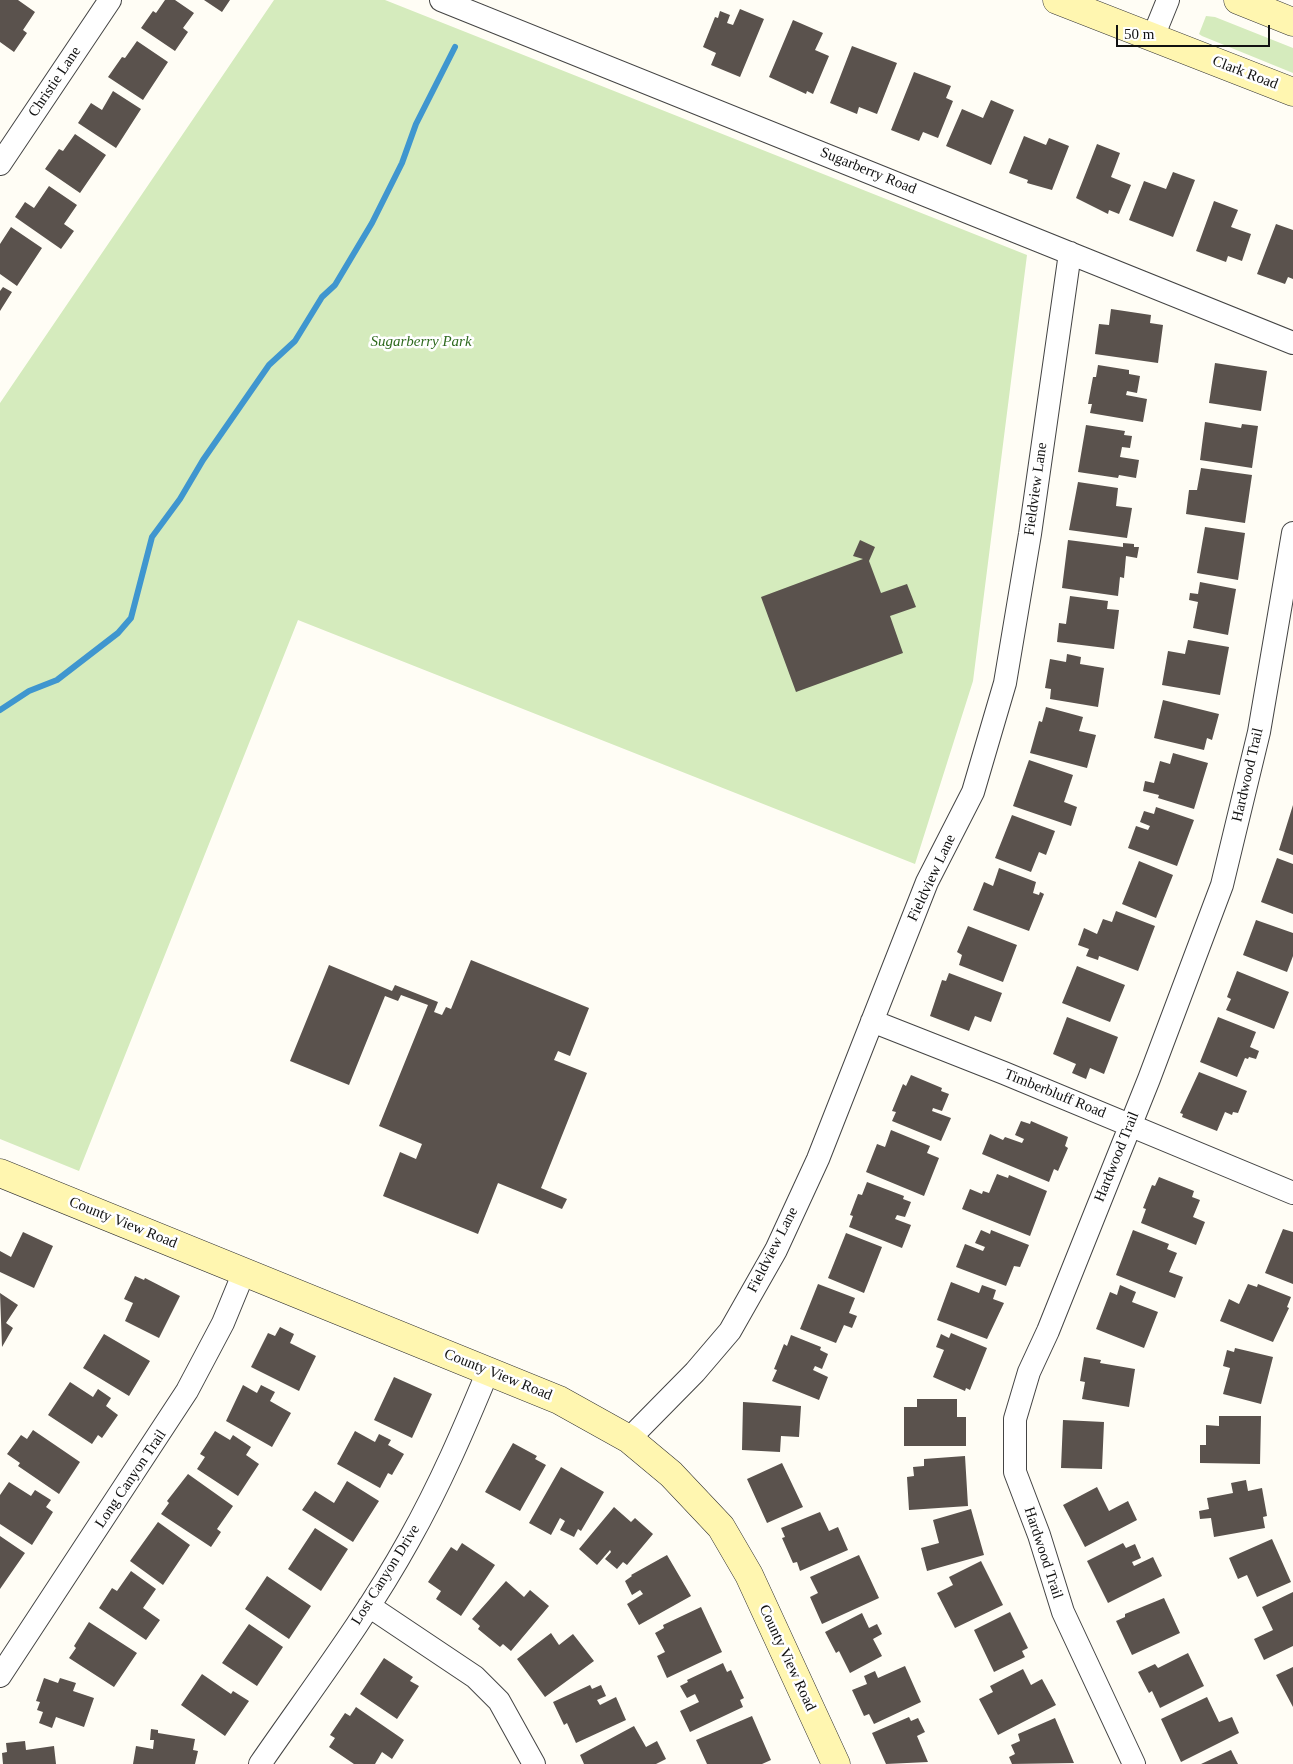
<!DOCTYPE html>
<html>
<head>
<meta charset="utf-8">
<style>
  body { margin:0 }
  #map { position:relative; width:1293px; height:1764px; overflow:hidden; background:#fffdf5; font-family:"Times New Roman",serif }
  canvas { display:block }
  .scale { position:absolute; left:1116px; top:25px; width:154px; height:22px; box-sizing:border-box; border:2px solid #111; border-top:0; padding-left:6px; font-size:15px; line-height:18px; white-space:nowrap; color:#111; -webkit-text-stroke:4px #fff; paint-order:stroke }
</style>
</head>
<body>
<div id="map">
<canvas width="1293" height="1764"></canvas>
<div class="scale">50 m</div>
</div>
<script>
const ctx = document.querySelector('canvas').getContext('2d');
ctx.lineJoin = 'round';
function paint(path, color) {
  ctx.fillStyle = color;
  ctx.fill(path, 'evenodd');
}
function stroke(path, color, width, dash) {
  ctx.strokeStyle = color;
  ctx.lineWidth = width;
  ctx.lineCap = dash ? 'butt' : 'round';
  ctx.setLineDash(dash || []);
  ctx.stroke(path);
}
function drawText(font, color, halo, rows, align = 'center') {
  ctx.font = font + ' "Times New Roman",serif';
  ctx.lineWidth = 5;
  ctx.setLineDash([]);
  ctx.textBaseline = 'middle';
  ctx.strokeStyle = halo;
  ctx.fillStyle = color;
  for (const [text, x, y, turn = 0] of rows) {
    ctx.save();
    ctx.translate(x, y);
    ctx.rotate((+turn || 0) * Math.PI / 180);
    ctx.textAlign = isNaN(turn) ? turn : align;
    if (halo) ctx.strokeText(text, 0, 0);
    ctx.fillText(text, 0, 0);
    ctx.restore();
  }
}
paint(new Path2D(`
  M274 0H385L1027 255 973 681 915 864 298 620 79 1171 0 1139V403Z
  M1206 16 1215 17 1293 48V73L1202 36 1199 34Z`), '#d5ebbd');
stroke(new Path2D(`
  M0 710 29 691 57 680 118 633 131 618 152 537 180 499 203 460 269 365 295 341 322 297 335 285 372 223 402 163 416 124 455 47`), '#3f96cf', 6);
paint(new Path2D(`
  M0 0H18L35 12 23 30 27 33 14 52 0 42Z
  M165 0H175L194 13 183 28 188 32 175 51 141 28 153 11 156 13Z
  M204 0H230L222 12Z
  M740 9 764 19 740 77 711 65 716 53 703 47 715 17 718 18 720 11 730 15 727 23 733 25Z
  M793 20 823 33 815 50 829 56 813 94 807 91 806 94 769 77Z
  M137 41 168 62 143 100 108 77 122 57 125 58Z
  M852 46 897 63 877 114 859 107 857 114 830 103Z
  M914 72 951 86 946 98 953 101 938 138 923 132 919 141 891 130Z
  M113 91 141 109 116 148 78 123 91 103 102 110Z
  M991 100 1014 110 991 165 946 146 962 109 983 118Z
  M75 134 106 155 80 193 45 169 59 149 63 151Z
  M1024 136 1046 145 1049 138 1069 146 1052 190 1027 183 1028 180 1009 173Z
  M1097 144 1120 153 1111 177 1131 185 1119 214 1109 210 1108 214 1076 198Z
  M1173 172 1195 180 1173 237 1129 220 1144 181 1166 189Z
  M49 186 77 205 64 224 74 231 61 249 15 217 25 202 34 208Z
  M1214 201 1238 210 1231 227 1251 234 1242 261 1228 256 1226 262 1196 251Z
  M1276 224 1293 230V279L1288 277 1285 284 1257 274Z
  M11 227 42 248 17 286 0 274V244Z
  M3 287 12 292 0 311V291Z
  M1111 309 1151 315 1150 323 1163 325 1158 363 1095 354 1099 324 1109 325Z
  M1215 363 1267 371 1261 411 1209 403Z
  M1098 365 1129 370V374L1140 376 1137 393 1127 391 1126 395 1147 399 1143 422 1090 413 1092 404H1088L1093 377H1096Z
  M1205 422 1241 428 1242 424 1258 426 1252 468 1200 460Z
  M1086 425 1125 431 1124 435 1132 436 1130 448 1122 447 1120 457 1139 460 1136 478 1119 475 1118 478 1078 472Z
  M1201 468 1252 475 1245 523 1186 514 1189 490H1197Z
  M1078 482 1118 488 1116 506 1132 508 1127 538 1069 530Z
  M1205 527 1245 533 1238 580 1197 573Z
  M860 540 875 547 869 561 881 593 907 584 916 607 890 616 903 653 796 692 761 597 863 559 853 556Z
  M1068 540 1123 547V543L1134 544V547H1139L1137 558 1126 556 1124 578 1120 577 1118 596 1062 588Z
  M1200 582 1236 589 1228 635 1193 628 1198 602 1189 600 1190 593 1198 594Z
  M1070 596 1108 601 1107 609 1119 610 1114 649 1057 642 1059 623 1066 624Z
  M1188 640 1229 647 1220 695 1162 685 1168 651 1185 654Z
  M1067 654 1081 657 1080 664 1104 668 1098 707 1050 699 1051 689 1045 688 1050 659 1066 662Z
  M1163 700 1219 714 1212 740 1207 738 1204 750 1154 738Z
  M1046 707 1083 717 1079 731 1096 735 1087 768 1030 753 1039 721 1042 722Z
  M1173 753 1208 763 1194 809 1158 798 1159 795 1143 791 1145 781 1154 783 1160 761 1170 764Z
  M1029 760 1073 775 1064 802 1077 807 1071 826 1013 806Z
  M1293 805V855L1279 850Z
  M1156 807 1194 820 1177 866 1128 848 1136 826 1148 830 1150 826 1140 822 1144 811 1154 814Z
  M1012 815 1055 831 1046 855 1039 852 1031 872 995 858Z
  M1277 858 1293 864V914L1261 902Z
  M1139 861 1173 875 1156 918 1122 904Z
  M999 868 1036 882 1033 893 1039 895 1040 892 1044 894 1029 931 973 910 984 882 993 886Z
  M1116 911 1155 926 1138 971 1099 956 1098 960 1086 956 1089 949 1078 945 1084 928 1097 934 1103 919 1112 922Z
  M1256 920 1293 933V956L1287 972 1243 955Z
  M968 926 1017 945 1003 982 959 965 962 955 957 952Z
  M471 960 589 1008 570 1056 558 1051 554 1060 587 1073 541 1188 567 1199 562 1209 498 1183 478 1234 383 1196 400 1152 416 1159 422 1144 379 1126 428 1005 401 995 398 1001 385 996 349 1085 290 1061 329 965 392 991 395 985 438 1002 434 1012 442 1015 446 1007 451 1009Z
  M1077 966 1125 985 1110 1022 1062 1003Z
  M1237 971 1289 992 1274 1029 1226 1010 1231 999 1227 997Z
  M949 973 1002 993 991 1022 975 1016 969 1031 930 1016 942 980 946 981Z
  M1067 1017 1118 1037 1104 1074 1090 1068 1086 1079 1072 1073 1076 1064 1053 1054Z
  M1218 1017 1256 1032 1250 1047 1259 1051 1256 1059 1249 1057 1248 1059 1245 1058 1237 1077 1200 1062Z
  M1199 1072 1247 1091 1238 1113 1233 1112 1232 1115 1225 1112 1217 1131 1182 1117 1183 1114 1180 1113Z
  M911 1075 942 1088 941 1091 949 1094 942 1111 933 1108 932 1111 951 1118 941 1141 892 1121 896 1112 892 1111 903 1084 906 1086Z
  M1021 1121 1030 1124 1031 1121 1068 1137 1065 1146 1068 1148 1058 1171 1054 1169 1049 1182 982 1154 990 1134 1003 1140 1005 1137 1022 1143 1024 1139 1015 1135Z
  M891 1130 930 1146 927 1153 939 1158 924 1196 866 1172 877 1144 885 1147Z
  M997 1174 1008 1178 1009 1175 1047 1191 1030 1236 962 1209 970 1189 982 1194 983 1191 989 1193Z
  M1159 1177 1194 1191 1192 1197 1200 1200 1193 1217 1205 1222 1196 1245 1141 1223 1146 1209 1143 1208 1152 1185 1155 1186Z
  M867 1182 904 1196 903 1199 911 1202 905 1217 897 1215 895 1219 911 1225 902 1248 849 1227 853 1216 850 1215 858 1194 862 1195Z
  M1283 1229 1293 1232V1284L1265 1273Z
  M981 1230 990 1234 991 1230 1029 1245 1020 1267 1014 1266 1006 1286 956 1267 965 1244 983 1251 985 1247 975 1243Z
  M1133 1230 1169 1244 1167 1249 1177 1253 1169 1272 1183 1277 1175 1298 1116 1275Z
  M23 1232 53 1246 34 1288 0 1272V1251L11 1257Z
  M846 1233 882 1247 864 1293 828 1278Z
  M135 1276 144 1280 145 1278 180 1296 159 1338 125 1321 133 1303 124 1299Z
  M951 1282 979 1293 982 1285 996 1290 993 1299 1004 1303 987 1339 937 1320Z
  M818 1284 855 1298 849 1313 857 1316 852 1328 844 1325 836 1343 800 1329Z
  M1248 1284 1257 1287 1258 1284 1291 1297 1287 1307 1289 1308 1273 1342 1220 1321 1229 1299 1239 1304Z
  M1120 1285 1136 1292 1132 1302 1158 1312 1144 1348 1096 1329 1110 1292 1117 1295Z
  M0 1293 18 1305 6 1323 13 1328 2 1347Z
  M280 1327 294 1334 290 1343 316 1356 299 1391 251 1367 268 1333 275 1336Z
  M951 1333 987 1348 970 1390 966 1388 965 1391 933 1377 944 1350 936 1347 941 1334 949 1338Z
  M104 1334 150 1361 129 1396 83 1368Z
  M791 1335 821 1347 820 1350 828 1354 822 1369 815 1366 813 1370 828 1377 819 1400 772 1381 777 1370 774 1369 784 1344 787 1346Z
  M1235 1348 1273 1357 1261 1404 1223 1394 1230 1368 1223 1366 1227 1350 1234 1352Z
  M1084 1357 1101 1360 1100 1363 1135 1369 1129 1407 1082 1399 1085 1382 1080 1381Z
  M394 1377 432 1394 412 1438 374 1420Z
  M70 1382 93 1397 98 1389 111 1398 106 1406 118 1415 102 1438 98 1435 92 1444 48 1415Z
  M243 1385 257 1393 261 1385 275 1392 270 1401 291 1413 272 1447 226 1421Z
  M917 1399H957V1417H966V1446H904V1407H917Z
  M743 1402 801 1406 799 1437 781 1436 780 1452 742 1450Z
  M1219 1416H1261L1260 1464 1200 1463V1445H1206V1425L1219 1426Z
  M1063 1420 1104 1422 1102 1469 1061 1468Z
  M33 1430 80 1462 59 1494 18 1466 20 1463 7 1454 21 1435 27 1439Z
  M215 1431 230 1440 233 1435 251 1447 246 1455 259 1464 238 1496 197 1469 205 1457 200 1454Z
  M355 1431 375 1442 379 1434 391 1440 388 1445 404 1454 392 1475 388 1473 380 1488 337 1464Z
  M513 1443 537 1456 535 1459 546 1465 520 1511 485 1492Z
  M965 1456 968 1506 909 1510 907 1477 914 1476 913 1467 924 1466V1459Z
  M782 1463 803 1507 767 1523 747 1479Z
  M561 1467 604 1492 581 1531 578 1529 574 1537 560 1530 565 1521 560 1518 551 1535 529 1523Z
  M188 1474 233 1506 217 1529 221 1532 211 1547 161 1514 169 1503 167 1501Z
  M1246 1480 1248 1491 1262 1488 1267 1516 1263 1517 1265 1528 1214 1537 1211 1518 1200 1519 1199 1511 1209 1509 1207 1498 1233 1493 1231 1483Z
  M347 1481 379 1501 353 1542 302 1510 315 1491 334 1503Z
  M9 1482 31 1496 35 1490 51 1500 46 1507 53 1512 32 1545 0 1524V1495Z
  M1097 1487 1109 1511 1128 1501 1137 1520 1085 1547 1063 1505Z
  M614 1507 631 1522 635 1518 653 1534 627 1565 623 1562 617 1569 605 1559 611 1552 610 1550 597 1565 579 1549Z
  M971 1509 984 1555 927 1571 921 1548 939 1543 933 1520Z
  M820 1512 829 1531 838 1527 848 1550 800 1571 797 1562 793 1563 782 1538 785 1537 781 1528Z
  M158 1522 190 1545 163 1585 130 1561Z
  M315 1528 348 1549 321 1591 288 1569Z
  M0 1536 25 1553 0 1589Z
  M1272 1539 1291 1582 1257 1597 1247 1575 1238 1579 1229 1558Z
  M462 1543 495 1565 461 1616 436 1599 441 1591 428 1582 451 1547 457 1551Z
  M1123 1543 1126 1548 1135 1544 1141 1558 1132 1562 1134 1566 1153 1557 1162 1576 1108 1603 1087 1561Z
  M667 1555 691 1596 639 1625 627 1604 643 1594 640 1590 632 1595 625 1581 632 1576 631 1575Z
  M859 1555 879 1598 822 1624 810 1597 818 1593 810 1577Z
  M981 1561 1003 1605 955 1628 937 1593 953 1585 949 1577Z
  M131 1571 156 1589 143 1608 160 1620 146 1640 99 1608 112 1588 117 1591Z
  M267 1576 311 1606 289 1639 245 1609Z
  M506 1581 524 1597 530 1590 549 1606 511 1651 503 1644 500 1647 478 1629 480 1626 472 1619Z
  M1293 1592V1646L1264 1660 1254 1639 1273 1630 1262 1607Z
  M1164 1598 1180 1633 1132 1655 1116 1621 1125 1617V1614Z
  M701 1607 722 1652 667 1678 657 1656 665 1652 655 1633 664 1628 663 1625Z
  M1010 1612 1028 1648 1022 1651 1025 1657 994 1672 974 1630Z
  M862 1613 869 1628 877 1624 882 1634 873 1639 882 1656 850 1673 839 1651 836 1653 825 1632Z
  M89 1622 137 1653 114 1687 69 1658 76 1648 74 1646Z
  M249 1624 283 1647 257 1686 222 1663Z
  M551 1633 559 1645 573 1634 594 1661 545 1697 517 1659Z
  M1188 1653 1204 1686 1160 1708 1152 1691 1149 1693 1138 1672 1155 1664 1158 1668Z
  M384 1658 413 1677 410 1681 419 1686 397 1719 360 1694Z
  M723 1663 727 1672 731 1670 744 1698 740 1700 743 1707 690 1732 680 1711 699 1702 695 1694 687 1698 680 1686 688 1682 687 1680Z
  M905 1666 921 1702 874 1724 869 1714 864 1716 852 1690 867 1684 864 1676 875 1671 878 1678Z
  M1293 1667V1707L1276 1675Z
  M1023 1669 1031 1685 1042 1679 1056 1705 998 1735 979 1699 993 1692 990 1686Z
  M202 1674 231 1694 233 1691 249 1701 225 1736 181 1705Z
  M44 1678 58 1683 60 1678 76 1683 73 1691 94 1698 84 1727 56 1717 52 1728 39 1723 43 1712 37 1710 40 1702 36 1701Z
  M590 1685 592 1689 601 1685 606 1696 597 1700 600 1705 616 1697 626 1720 576 1743 567 1723 564 1725 553 1702Z
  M1207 1697 1219 1722 1232 1717 1239 1733 1181 1762 1161 1719Z
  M356 1707 404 1740 392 1759 382 1752 375 1764H354L329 1747 335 1738 330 1735 345 1713 350 1716Z
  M752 1716 771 1760 762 1764H707L696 1740Z
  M909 1717 911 1721 918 1718 925 1732 917 1736 928 1762 886 1764 872 1733Z
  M1055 1718 1074 1763 1012 1764 1009 1757 1015 1754 1011 1745 1020 1741 1018 1734Z
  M634 1726 646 1747 657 1741 666 1759 656 1764H584L580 1755Z
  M151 1729 158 1730V1733L195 1739 193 1750 198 1751 195 1764H133L136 1746 153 1749 154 1740H150Z
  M25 1741 26 1750 54 1746 56 1764H3L2 1753 7 1752 6 1743Z
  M1231 1750 1238 1764H1201Z`), '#5a524d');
const street = new Path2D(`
  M441 0 1293 343
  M1153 37 1168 0
  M0 164 110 0
  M872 1021 1004 1073 1293 1193
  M629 1439 695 1372 730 1331 776 1250 818 1159 927 882 973 792 1005 683 1030 534 1070 253
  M369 1606 475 1677 499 1701 534 1764
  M0 1676 187 1391 223 1323 244 1272
  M260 1764C311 1690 366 1618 409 1540 440 1485 464 1429 488 1371
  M1134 1764 1063 1612 1039 1535 1015 1472V1419L1029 1372 1048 1331 1149 1079 1222 885 1259 732 1293 533`);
const secondary = new Path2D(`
  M1057 0 1293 92
  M1238 0 1293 22
  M0 1173 559 1400 629 1439 671 1474 721 1527 749 1575 836 1764`);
stroke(street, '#444', 24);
stroke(secondary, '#333', 29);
stroke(street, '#fff', 22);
stroke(secondary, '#fff6b0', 28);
drawText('15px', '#111', '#fff', [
  ["Clark Road",1245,73,21],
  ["Christie Lane",55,82,-56],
  ["Sugarberry Road",868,171,22],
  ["Fieldview Lane",1036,489,-82],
  ["Hardwood Trail",1248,775,-77],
  ["Fieldview Lane",932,878,-65],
  ["Timberbluff Road",1055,1094,22],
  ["Hardwood Trail",1117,1157,-68],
  ["County View Road",123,1223,22],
  ["Fieldview Lane",773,1250,-63],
  ["County View Road",498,1375,22],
  ["Long Canyon Trail",131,1479,-56],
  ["Hardwood Trail",1043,1553,72],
  ["Lost Canyon Drive",386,1575,-58],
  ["County View Road",787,1658,65]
]);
drawText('italic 15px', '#2f6b1f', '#fff', [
  ["Sugarberry Park",421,342]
]);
</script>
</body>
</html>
